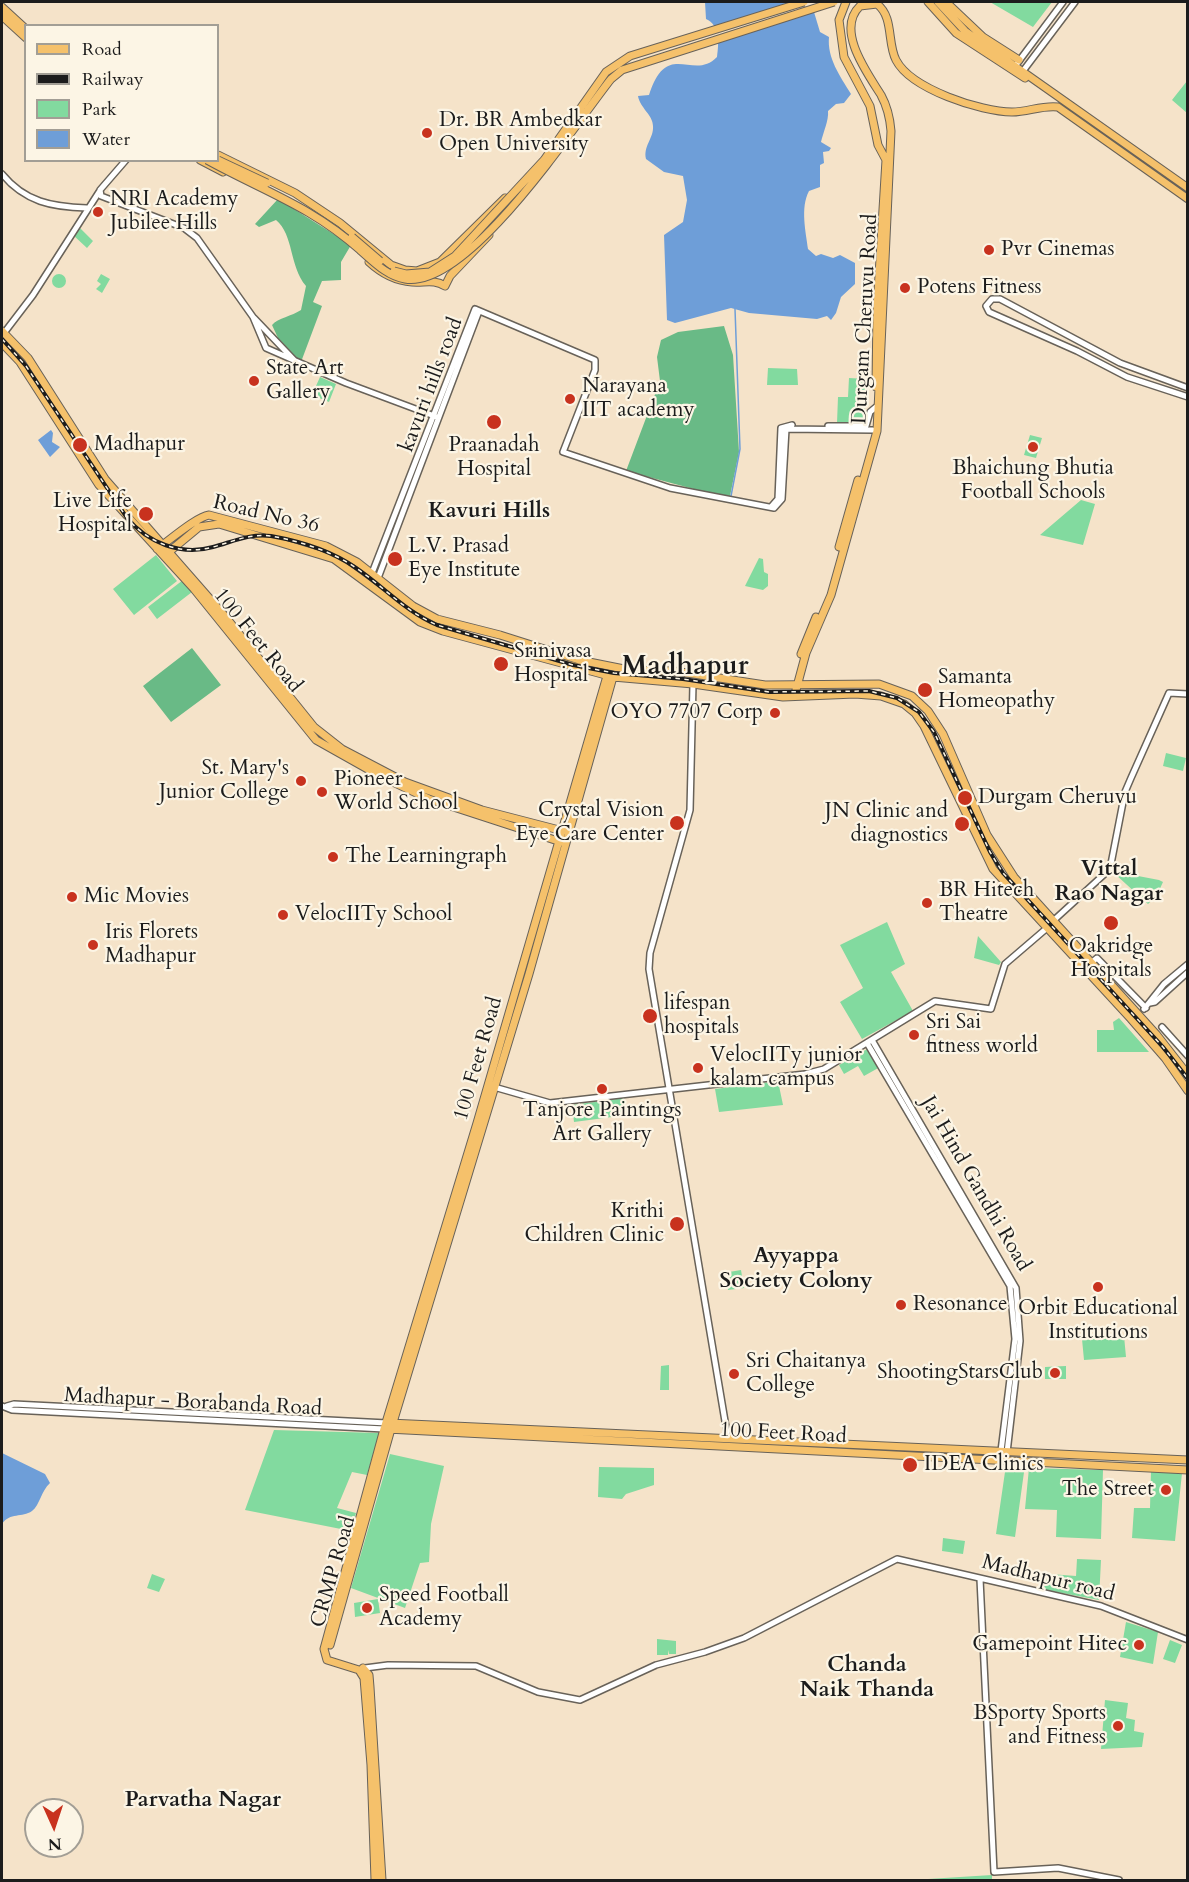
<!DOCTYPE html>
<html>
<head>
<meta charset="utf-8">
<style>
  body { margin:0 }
  #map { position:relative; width:1189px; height:1882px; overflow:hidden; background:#f5e3c9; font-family:Cardo,serif }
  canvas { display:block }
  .frame { position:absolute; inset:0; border:3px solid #1c1c1c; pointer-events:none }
  .legend { position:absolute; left:24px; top:24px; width:195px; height:138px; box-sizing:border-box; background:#fcf5e5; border:2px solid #a29e95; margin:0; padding:8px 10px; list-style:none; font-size:18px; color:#1c1c1c }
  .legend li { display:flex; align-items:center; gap:12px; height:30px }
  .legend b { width:30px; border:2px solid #a29e95 }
  .north { position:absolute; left:24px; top:1798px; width:60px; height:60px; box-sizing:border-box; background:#fcf5e5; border:2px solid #a29e95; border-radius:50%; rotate:177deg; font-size:16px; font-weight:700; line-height:24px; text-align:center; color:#1c1c1c }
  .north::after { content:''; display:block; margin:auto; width:21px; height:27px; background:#c8321e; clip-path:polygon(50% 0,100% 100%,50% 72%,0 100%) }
</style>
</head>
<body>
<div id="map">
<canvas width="1189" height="1882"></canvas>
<div class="frame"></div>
<ul class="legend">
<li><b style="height:8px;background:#f5c16b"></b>Road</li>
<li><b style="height:8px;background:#1c1c1c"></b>Railway</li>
<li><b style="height:16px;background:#82da9f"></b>Park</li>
<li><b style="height:16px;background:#6e9ed8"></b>Water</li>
</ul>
<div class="north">N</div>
</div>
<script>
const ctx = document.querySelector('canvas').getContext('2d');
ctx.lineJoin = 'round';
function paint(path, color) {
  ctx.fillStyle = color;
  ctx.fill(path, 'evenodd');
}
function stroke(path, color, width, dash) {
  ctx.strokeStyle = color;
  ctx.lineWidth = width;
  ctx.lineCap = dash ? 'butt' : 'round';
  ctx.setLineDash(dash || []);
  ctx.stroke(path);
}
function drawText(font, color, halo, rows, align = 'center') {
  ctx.font = font + ' Cardo,serif';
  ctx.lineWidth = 4.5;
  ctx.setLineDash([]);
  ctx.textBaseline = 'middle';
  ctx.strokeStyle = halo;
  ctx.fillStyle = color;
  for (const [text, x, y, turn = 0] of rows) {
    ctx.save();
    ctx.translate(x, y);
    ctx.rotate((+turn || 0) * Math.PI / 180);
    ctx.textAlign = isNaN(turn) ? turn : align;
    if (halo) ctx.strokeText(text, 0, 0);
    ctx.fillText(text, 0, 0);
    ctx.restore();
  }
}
paint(new Path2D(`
  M990 2H1052L1033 27Z
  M1187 81V113L1172 100Z
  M79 227 93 241 87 248 73 235Z
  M52 281a7 7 0 1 1 14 0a7 7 0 1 1-14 0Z
  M101 274 110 279 102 293 96 289 101 284 97 281Z
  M768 368 797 369 798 385H767Z
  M320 377 336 384 329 402 312 395Z
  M849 378 867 379 864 423H837L838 397H848Z
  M1030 435 1042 438 1036 458 1024 455Z
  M1081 500 1095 504 1083 545 1040 535Z
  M156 555 177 581 134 615 113 589Z
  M759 558 763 559 764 572 768 574V586L763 590 745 586Z
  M183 580 192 592 157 619 148 607Z
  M1166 753 1186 758 1183 771 1163 766Z
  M1117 872 1159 880 1163 882 1157 895 1148 904 1115 874Z
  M887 922 905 964 891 972 913 1011 862 1039 840 1002 863 988 840 945Z
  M978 936 1001 962 999 965 974 958Z
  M1119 1018 1149 1052H1097V1030H1114L1113 1022Z
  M869 1048 880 1067 864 1076 858 1066 844 1074 839 1065Z
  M778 1081 783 1105 719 1112 715 1089Z
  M624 1098 627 1115 574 1122 572 1105Z
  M741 1270 744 1288 728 1290 726 1278 729 1277V1272Z
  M1124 1336 1126 1357 1084 1360 1082 1339Z
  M669 1365V1390H660L661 1366Z
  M1066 1366V1379H1045V1367Z
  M274 1430 379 1433 367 1475 352 1472 337 1508 356 1513 351 1531 245 1510Z
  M390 1454 444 1466 431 1524 429 1562 420 1563 405 1608 351 1588Z
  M1006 1465H1025L1015 1537 996 1534Z
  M599 1467 654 1468V1485L626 1494 622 1499 598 1497Z
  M1029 1468 1103 1470 1101 1539 1056 1537 1057 1510 1025 1509Z
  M1151 1471 1182 1473 1175 1541 1132 1538 1134 1508H1150Z
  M943 1538 965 1541 963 1554 942 1551Z
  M1077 1559 1101 1560 1099 1600 1041 1589 1050 1574 1076 1576Z
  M152 1574 165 1579 159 1592 147 1588Z
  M378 1599 380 1613 355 1617 354 1603Z
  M1126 1622 1158 1632 1153 1664 1120 1657Z
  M657 1639 676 1641V1654H669L668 1650V1655H657Z
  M1170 1640 1182 1645 1175 1663 1163 1659Z
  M1105 1700 1128 1703 1126 1718 1135 1720 1134 1731 1144 1733 1142 1747 1101 1749Z
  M992 1875V1880H912Z`), '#82da9f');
paint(new Path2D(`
  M278 199 351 245 341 262V280L322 281 313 302 322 306 301 362 278 338 272 325C278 318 292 316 301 310L306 286C289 266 294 235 276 220L259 227 255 224Z
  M724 326 733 355 739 452 730 496 705 492 626 471 660 381 657 357 661 340 678 332Z
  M192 648 221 685 171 722 143 686Z`), '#69ba86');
paint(new Path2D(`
  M705 2H811L820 32 829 37C827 58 840 76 851 94L844 103 836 104 828 111C829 120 823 133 821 142L831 148 829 151 823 152 824 163 820 165V187L809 191C800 208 806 232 808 249L816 256 821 254 833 258 840 255 855 263V284L841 297 836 313 831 320 827 316 817 319 749 313 731 308 675 323 667 320 664 235 683 222 687 200 683 176 664 172 646 159C643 146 654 138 653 126 653 115 640 108 638 96L649 95C667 38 693 82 717 57 719 43 720 25 706 19Z
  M51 430 53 433 52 442 60 447 50 457 38 440Z
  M2 1453 45 1474 50 1483C41 1491 40 1505 32 1511 22 1518 10 1512 2 1524Z`), '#6e9ed8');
paint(new Path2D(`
  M800 2H814L815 11 715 41 714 31Z`), '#f5e3c9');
stroke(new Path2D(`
  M731 496 740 449 735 309`), '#6e9ed8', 1.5);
const minor = new Path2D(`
  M1016 65 1063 2
  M1023 71 1075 2
  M126 160 100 190 101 196 184 228 197 238 253 317 266 348 346 383 437 417
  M2 174C25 202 52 207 87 208
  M254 318 295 361
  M4 333 33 295 99 192
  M1188 388 1120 363 1000 299H992L986 306 989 312 1077 351 1127 377 1188 397
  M828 426H866L870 412 876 407
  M771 507 778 499 781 428 792 425
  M372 573 475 309 595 360V370L563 452 670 488 774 508 782 499 786 429 873 430
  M378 578 479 311
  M693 684 690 810 650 953 649 969 728 1439
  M1053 921 1110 869 1125 792 1131 778 1169 693 1188 694
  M1091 963 1097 958 1146 1008
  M1150 1003 1155 1002 1188 972
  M1144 1009 1164 984 1188 964
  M1162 1027 1188 1056
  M872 1040 1016 1288 1020 1341 1006 1461
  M867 1043 1010 1286 1015 1339 1001 1451
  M494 1087 550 1103 805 1074 824 1069 935 1001 991 1009 1005 964 1047 928
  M2 1406 12 1410 384 1429
  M7 1406 14 1404 387 1423
  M980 1579 994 1872 1058 1868 1119 1880
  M365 1668 388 1665 476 1666 538 1692 580 1700 656 1665 705 1652 744 1638 897 1559 1101 1606 1188 1640`);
const major = new Path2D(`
  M846 2 839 20 844 57 870 106 878 145 886 160 877 308 876 387
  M928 2 956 33 1025 78
  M938 2 965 31 1188 188
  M946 2 983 37 1019 60
  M877 4C894 17 887 43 896 60 911 89 981 112 1012 112 1028 112 1042 105 1058 107L1188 199
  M2 7 26 29
  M2 16 26 38
  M218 155 295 193 340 223 391 265 405 270 417 271 440 262 505 198
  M200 160 223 172
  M369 262C382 274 395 281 412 282 425 283 434 279 445 286L450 276 489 235
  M2 331 28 358 105 479 224 615 314 727 342 749 405 782 482 810 563 831
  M2 343 20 362 99 485 194 589 316 740 380 776 429 799 561 842
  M839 547 858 480
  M157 549C170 540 196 517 209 515L326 546 357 562 413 606 437 619 500 635 579 660 629 670 674 671 765 685 879 684 912 696 928 711 943 734 987 835 1014 877 1156 1034 1188 1075
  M164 556 199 527 219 524 334 559 420 622 443 631 613 677 693 684 783 697 855 694 881 696 904 704 915 713 924 726 993 869 1131 1019 1165 1058 1188 1091
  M801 654 816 617
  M796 690 806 653 831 595 877 431 891 131C890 118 887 106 881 95 868 74 835 30 860 6L877 4
  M389 1423 1188 1460
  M387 1429 1188 1470
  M330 1645 391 1429 529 974 613 677
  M363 1668 369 1675 370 1687 382 1880
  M375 1880 371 1765 364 1678 359 1670 327 1660 324 1649 384 1429 477 1123 607 676`);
stroke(minor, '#686259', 8);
stroke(major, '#686259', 9);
stroke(minor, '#fff', 5);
stroke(major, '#f5c16b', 7);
const rail = new Path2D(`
  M2 339 26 366 127 518C148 543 181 556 213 547 232 542 250 533 271 536 299 541 332 551 356 568 384 587 406 612 437 625L573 665 614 673 683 679 769 692 869 691 897 698 919 712 934 732 990 852 1003 873 1163 1047 1188 1079`);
stroke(rail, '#1c1c1c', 4);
stroke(rail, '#fcf5e5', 1.5, [4.5]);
const majorBridge = new Path2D(`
  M207 160C263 191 311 206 360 250 374 262 387 276 405 279 468 290 575 124 611 79L622 70 834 2
  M218 160 267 183
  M352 237 380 261
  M394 271 406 274 430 272 455 256 544 160 606 72 630 56 804 2`);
stroke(majorBridge, '#686259', 9, []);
stroke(majorBridge, '#f5c16b', 7);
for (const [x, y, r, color] of [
  [427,133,6,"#c8321e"],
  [98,212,6,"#c8321e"],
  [989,250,6,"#c8321e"],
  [905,288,6,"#c8321e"],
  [254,381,6,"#c8321e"],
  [570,399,6,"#c8321e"],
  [494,422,8,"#c8321e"],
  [80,445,8,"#c8321e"],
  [1033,447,6,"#c8321e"],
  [146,514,8,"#c8321e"],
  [395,559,8,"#c8321e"],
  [501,664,8,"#c8321e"],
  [925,690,8,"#c8321e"],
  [775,713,6,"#c8321e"],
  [301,781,6,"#c8321e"],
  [322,792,6,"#c8321e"],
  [965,798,8,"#c8321e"],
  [677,823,8,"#c8321e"],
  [962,824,8,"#c8321e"],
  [333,857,6,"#c8321e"],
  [72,897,6,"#c8321e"],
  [927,903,6,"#c8321e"],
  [283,915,6,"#c8321e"],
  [1111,923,8,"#c8321e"],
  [93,945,6,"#c8321e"],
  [650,1016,8,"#c8321e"],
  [914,1035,6,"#c8321e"],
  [698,1068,6,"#c8321e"],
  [602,1089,6,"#c8321e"],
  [677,1224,8,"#c8321e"],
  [1098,1287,6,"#c8321e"],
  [901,1305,6,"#c8321e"],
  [1055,1373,6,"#c8321e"],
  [734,1374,6,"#c8321e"],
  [910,1465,8,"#c8321e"],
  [1166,1490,6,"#c8321e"],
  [367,1608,6,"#c8321e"],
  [1139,1645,6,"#c8321e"],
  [1118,1726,6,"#c8321e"]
]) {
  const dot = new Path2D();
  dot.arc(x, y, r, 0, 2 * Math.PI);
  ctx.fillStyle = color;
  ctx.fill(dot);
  stroke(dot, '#fcf5e5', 2);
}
drawText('21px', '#1c1c1c', '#fcf5e5', [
  ["Dr. BR Ambedkar",439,121],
  ["Open University",439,145],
  ["NRI Academy",110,200],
  ["Jubilee Hills",110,224],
  ["Pvr Cinemas",1001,250],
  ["Potens Fitness",917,288],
  ["State Art",266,369],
  ["Gallery",266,393],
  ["Narayana",582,387],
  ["IIT academy",582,411],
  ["Madhapur",94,445],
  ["Praanadah",494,446,"center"],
  ["Hospital",494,470,"center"],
  ["Bhaichung Bhutia",1033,469,"center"],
  ["Football Schools",1033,493,"center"],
  ["Live Life",132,502,"right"],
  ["Hospital",132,526,"right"],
  ["L.V. Prasad",408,547],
  ["Eye Institute",408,571],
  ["Srinivasa",514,652],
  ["Hospital",514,676],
  ["Samanta",938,678],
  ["Homeopathy",938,702],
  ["OYO 7707 Corp",763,713,"right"],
  ["St. Mary's",289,769,"right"],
  ["Junior College",289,793,"right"],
  ["Pioneer",334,780],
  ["World School",334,804],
  ["Durgam Cheruvu",978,798],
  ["Crystal Vision",664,811,"right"],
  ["Eye Care Center",664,835,"right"],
  ["JN Clinic and",948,812,"right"],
  ["diagnostics",948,836,"right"],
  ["The Learningraph",345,857],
  ["BR Hitech",939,891],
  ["Theatre",939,915],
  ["Mic Movies",84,897],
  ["VelocIITy School",295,915],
  ["Iris Florets",105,933],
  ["Madhapur",105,957],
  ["Oakridge",1111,947,"center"],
  ["Hospitals",1111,971,"center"],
  ["lifespan",664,1004],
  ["hospitals",664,1028],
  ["Sri Sai",926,1023],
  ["fitness world",926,1047],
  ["VelocIITy junior",710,1056],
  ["kalam campus",710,1080],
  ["Tanjore Paintings",602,1111,"center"],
  ["Art Gallery",602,1135,"center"],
  ["Krithi",664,1212,"right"],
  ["Children Clinic",664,1236,"right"],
  ["Resonance",913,1305],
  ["Orbit Educational",1098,1309,"center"],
  ["Institutions",1098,1333,"center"],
  ["Sri Chaitanya",746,1362],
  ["College",746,1386],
  ["ShootingStarsClub",1043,1373,"right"],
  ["IDEA Clinics",924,1465],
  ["The Street",1154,1490,"right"],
  ["Speed Football",379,1596],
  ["Academy",379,1620],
  ["Gamepoint Hitec",1127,1645,"right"],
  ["BSporty Sports",1106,1714,"right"],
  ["and Fitness",1106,1738,"right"]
], 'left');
drawText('21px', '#1c1c1c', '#fcf5e5', [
  ["Durgam Cheruvu Road",866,319,-87],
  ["kavuri hills road",432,385,-69],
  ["Road No 36",266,515,13],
  ["100 Feet Road",257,641,51],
  ["100 Feet Road",479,1059,-74],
  ["Jai Hind Gandhi Road",975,1184,60],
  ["Madhapur - Borabanda Road",193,1403,3],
  ["100 Feet Road",783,1434,3],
  ["CRMP Road",334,1572,-74],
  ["Madhapur road",1048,1579,14]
]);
drawText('bold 22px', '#1c1c1c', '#fcf5e5', [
  ["Kavuri Hills",489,512],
  ["Vittal",1109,870],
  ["Rao Nagar",1109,895],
  ["Ayyappa",796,1257],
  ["Society Colony",796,1282],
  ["Chanda",867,1666],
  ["Naik Thanda",867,1691],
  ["Parvatha Nagar",203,1801]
]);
drawText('bold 27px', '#1c1c1c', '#fcf5e5', [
  ["Madhapur",685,668]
]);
</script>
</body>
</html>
